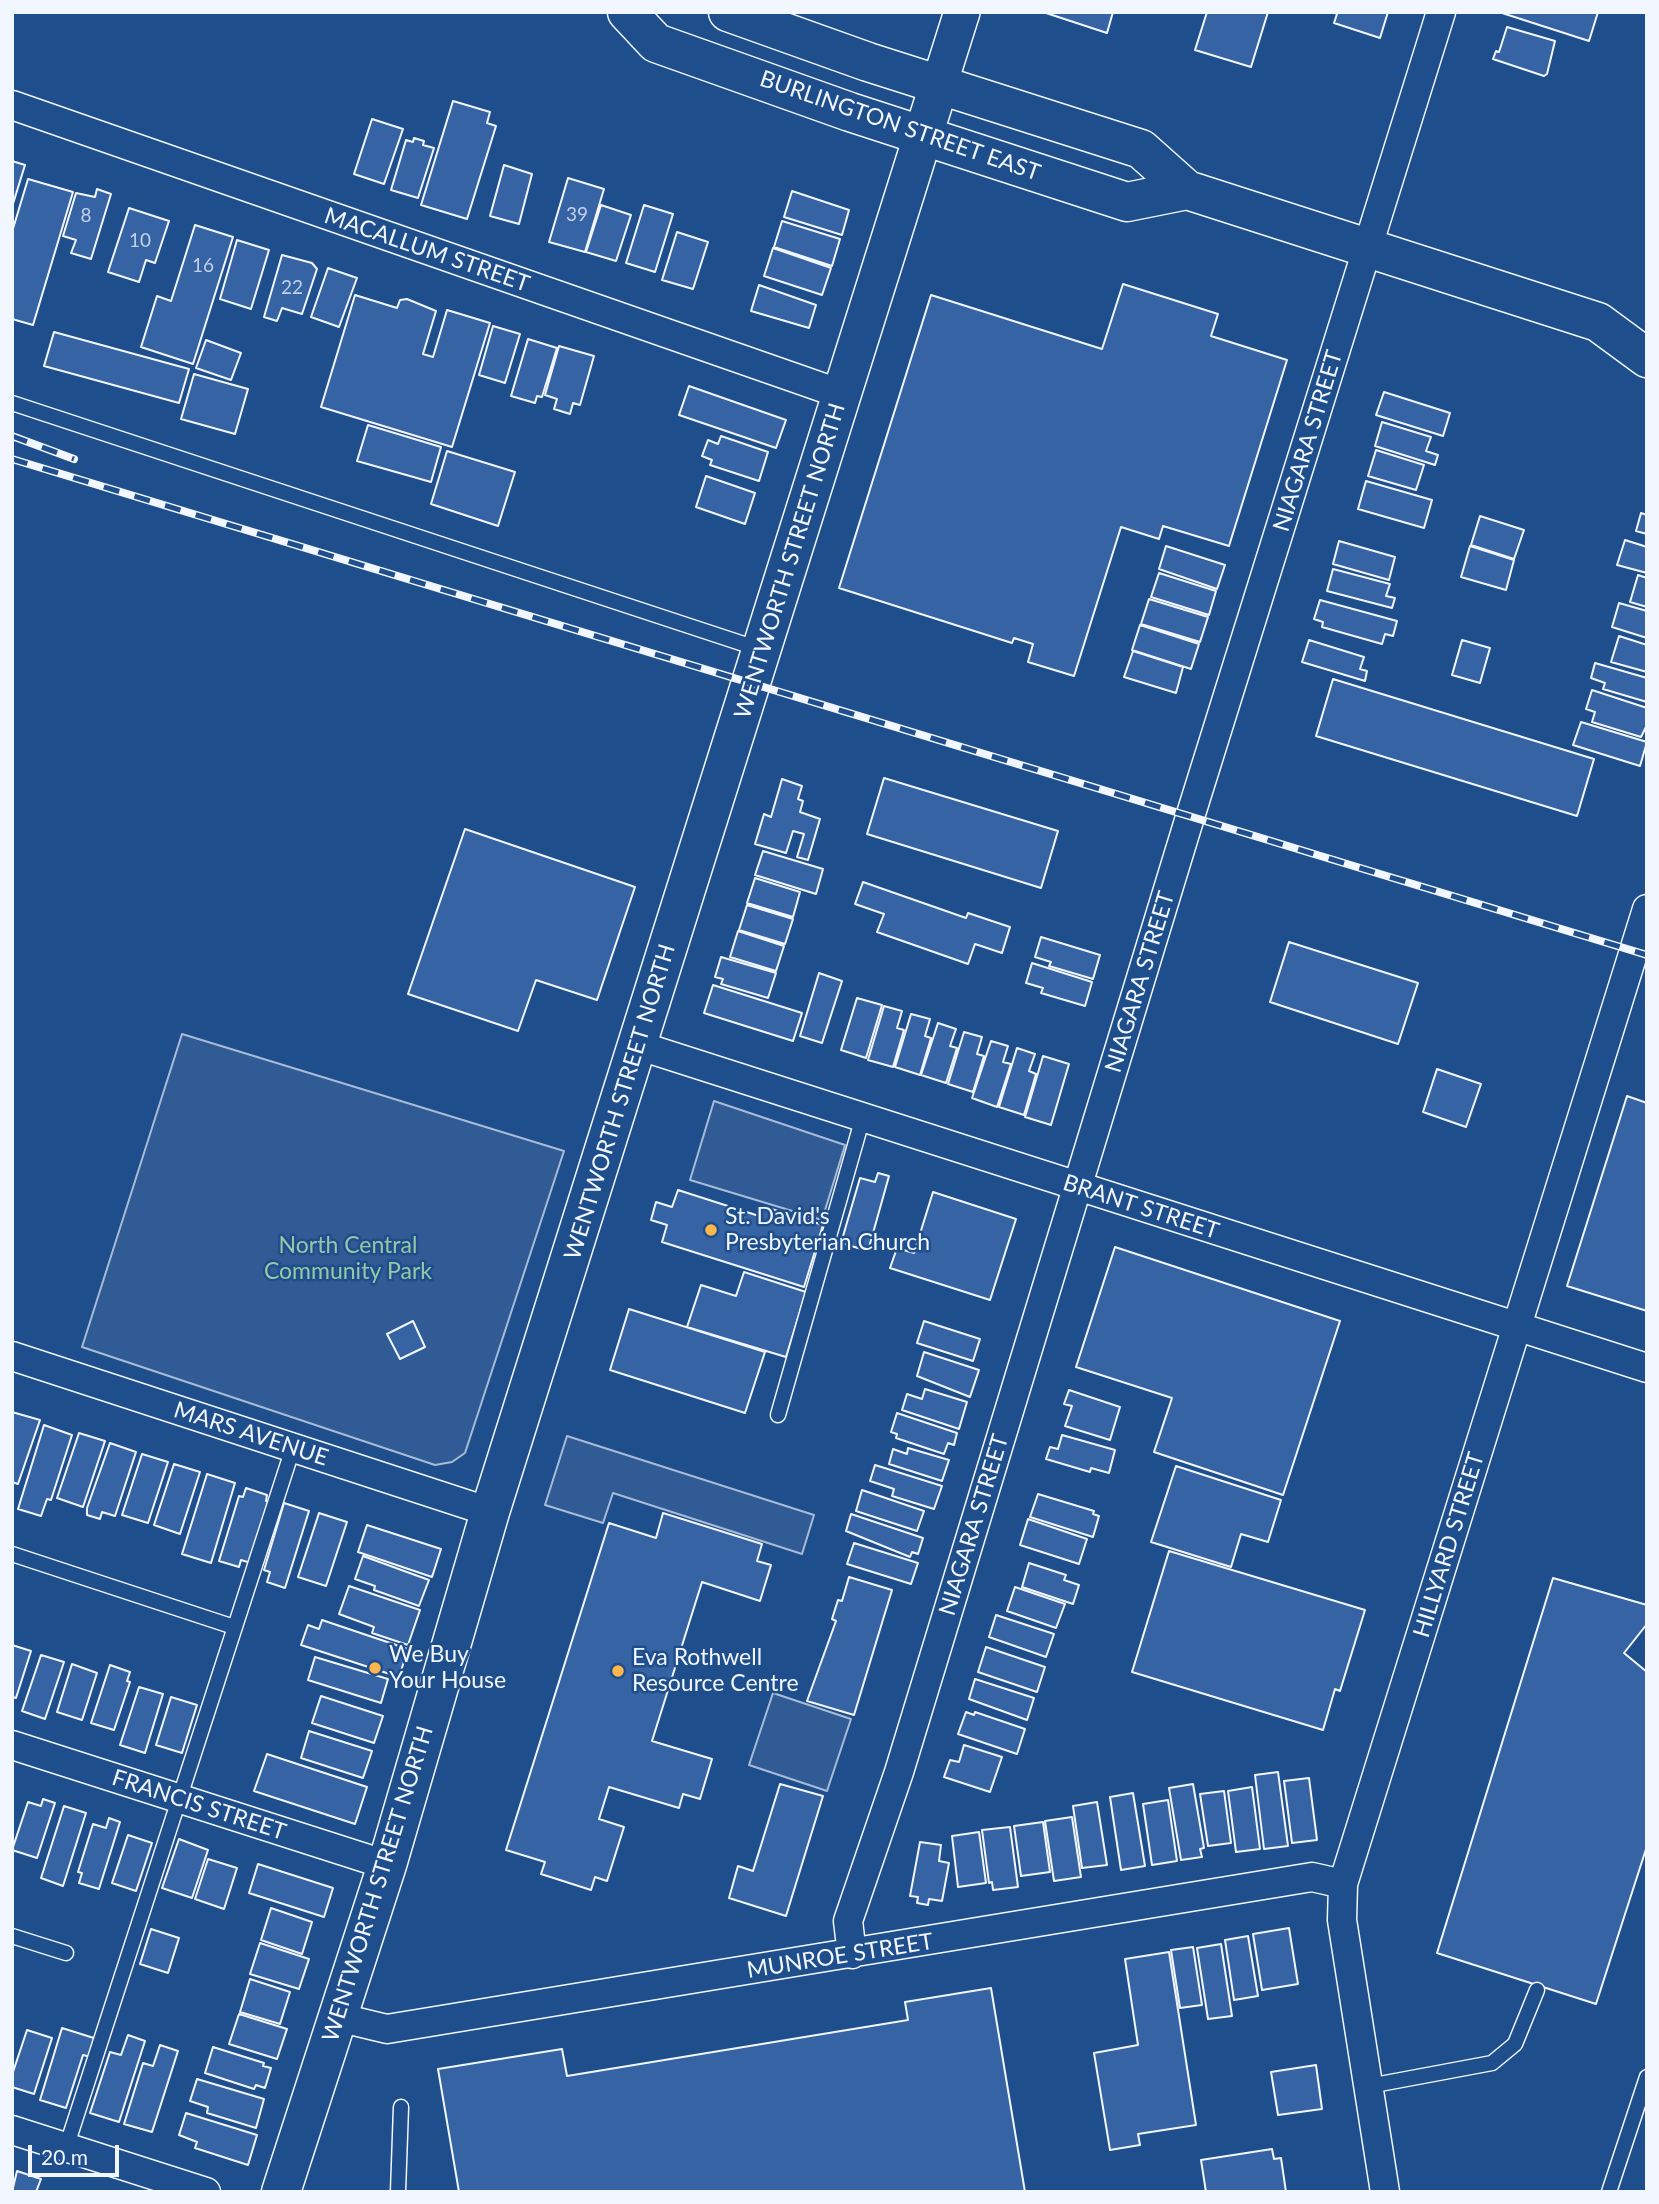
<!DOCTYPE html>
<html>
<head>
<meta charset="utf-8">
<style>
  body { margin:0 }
  #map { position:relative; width:1659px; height:2204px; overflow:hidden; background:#1f4e8c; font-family:Lato,sans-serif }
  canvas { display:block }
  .frame { position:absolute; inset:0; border:14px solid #f2f6ff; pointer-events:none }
  .scale { position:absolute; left:28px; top:2145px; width:91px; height:32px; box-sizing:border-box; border:4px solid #f2f6ff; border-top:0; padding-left:9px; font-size:21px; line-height:24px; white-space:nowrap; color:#f2f6ff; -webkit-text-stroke:5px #1f4e8c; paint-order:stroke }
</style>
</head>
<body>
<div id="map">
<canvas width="1659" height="2204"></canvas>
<div class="frame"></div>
<div class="scale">20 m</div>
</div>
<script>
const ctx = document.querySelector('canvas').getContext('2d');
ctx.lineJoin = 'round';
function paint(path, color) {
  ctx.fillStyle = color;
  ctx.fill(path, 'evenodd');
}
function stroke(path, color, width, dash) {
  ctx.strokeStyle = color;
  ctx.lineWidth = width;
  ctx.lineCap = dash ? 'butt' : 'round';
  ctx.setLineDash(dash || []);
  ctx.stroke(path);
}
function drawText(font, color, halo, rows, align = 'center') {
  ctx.font = font + ' Lato,sans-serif';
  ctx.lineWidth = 5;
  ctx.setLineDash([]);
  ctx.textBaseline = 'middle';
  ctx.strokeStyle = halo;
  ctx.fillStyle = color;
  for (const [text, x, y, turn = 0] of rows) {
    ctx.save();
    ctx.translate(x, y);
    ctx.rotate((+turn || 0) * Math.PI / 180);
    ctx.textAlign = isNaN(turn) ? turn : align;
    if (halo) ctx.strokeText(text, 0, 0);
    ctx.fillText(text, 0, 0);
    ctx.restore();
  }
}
const built = new Path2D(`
  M182 1034 564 1151 465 1453 452 1462 435 1465 82 1347Z
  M714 1101 845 1145 822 1220 690 1180Z
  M567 1436 814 1515 802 1554 613 1493 603 1523 545 1505Z
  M773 1693 851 1719 827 1791 749 1765Z`);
paint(built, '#305b95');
stroke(built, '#a8bbd7', 2);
const building = new Path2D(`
  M1043 12H1113L1107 33Z
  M1207 12H1268L1251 67 1195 50Z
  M1333 12H1388L1380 38 1334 23 1337 14Z
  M1499 12H1598L1589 41Z
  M1507 27 1555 41 1547 74 1544 76 1493 59 1496 51 1499 52Z
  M453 101 490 112 487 123 496 126 467 219 421 205Z
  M372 119 403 129 384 184 354 174Z
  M414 138 424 141 423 145 434 148 418 198 391 190 406 140 413 142Z
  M12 161 25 165 12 207Z
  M504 165 532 174 519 224 490 216Z
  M568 178 604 189 585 252 549 242Z
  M28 179 73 192 33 325 12 319V232Z
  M97 189 111 194 91 259 71 253 76 240 63 236 76 193 95 197Z
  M792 191 849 210 842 235 784 217Z
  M601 205 631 215 616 261 586 252Z
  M644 205 673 214 655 272 626 263Z
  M129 208 169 221 155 263 146 260 139 282 108 272Z
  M782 221 840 239 832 266 774 247Z
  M195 225 233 237 193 364 141 347 157 296 171 301Z
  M677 232 708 242 693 289 662 280Z
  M237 240 269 250 251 309 220 299Z
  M773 248 831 268 822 295 764 276Z
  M282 255 312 263 317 269 302 314 282 308 277 321 264 317Z
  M328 268 357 278 339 327 311 317Z
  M1123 284 1218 314 1211 336 1287 360 1229 546 1163 526 1159 539 1121 527 1074 676 1028 662 1033 644 1014 638 1012 643 839 588 931 295 1102 349Z
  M759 285 816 305 809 328 751 311Z
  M355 295 397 308 400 300 407 299 436 311 423 354 433 357 447 310 490 323 452 447 321 407Z
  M493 326 520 334 505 383 479 375Z
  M54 332 189 369 179 403 44 366Z
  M528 339 557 348 542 397 537 396 535 403 511 396Z
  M206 340 241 353 231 380 196 368Z
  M559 346 594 356 580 405 573 403 570 414 554 409 557 399 545 395Z
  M194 374 248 389 235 434 181 419Z
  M689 386 786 420 776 448 679 415Z
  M1384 392 1450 413 1443 436 1376 415Z
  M1382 422 1431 437 1426 451 1438 455 1435 465 1375 446Z
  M368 425 441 447 431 482 357 461Z
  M721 436 768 452 759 481 710 465 712 460 702 456 708 440 718 444Z
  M1376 450 1424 465 1416 490 1368 476Z
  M447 451 515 472 498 526 431 504Z
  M706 476 755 493 745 524 696 507Z
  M1366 481 1432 500 1424 528 1358 509Z
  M1641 513 1647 515V534L1636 531Z
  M1480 516 1524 530 1514 559 1471 545Z
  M1625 540 1647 547V573L1617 565Z
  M1339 541 1395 557 1389 580 1333 564Z
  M1166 546 1225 565 1217 589 1159 569Z
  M1470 546 1514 560 1506 590 1461 577Z
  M1333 569 1390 584 1386 596 1395 598 1392 608 1327 591Z
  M1159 573 1216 591 1209 615 1151 597Z
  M1638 575 1647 578V607L1630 602Z
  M1149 599 1208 617 1200 642 1141 624Z
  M1320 600 1397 621 1393 636 1385 634 1382 644 1322 627 1323 622 1314 619Z
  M1619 603 1647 611V638L1612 627Z
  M1140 625 1199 644 1191 669 1132 650Z
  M1619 636 1647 645V672L1611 662Z
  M1309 640 1364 657 1360 669 1367 671 1365 681 1302 662Z
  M1462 640 1490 648 1480 683 1452 675Z
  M1133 651 1183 667 1176 693 1124 677Z
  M1595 663 1647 678V702L1603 689 1605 683 1591 678Z
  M1333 679 1594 759 1577 816 1316 736Z
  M1592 690 1647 708V725L1641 737 1592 722 1595 712 1586 709Z
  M1581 722 1647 742 1640 766 1573 745Z
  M884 778 1058 831 1041 888 867 834Z
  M782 779 802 786 798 799 803 801 800 812 820 819 808 860 797 857 804 834 793 831 786 853 755 844 764 814 771 817Z
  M465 829 635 887 597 1000 536 980 518 1031 408 994Z
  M763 851 823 869 816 894 755 875Z
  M755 878 800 892 793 917 747 903Z
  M863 882 966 918 968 913 1010 927 1002 953 975 944 968 964 877 932 884 914 855 904Z
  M747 905 793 919 785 944 739 930Z
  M738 931 784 946 776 971 730 957Z
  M1041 937 1100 955 1093 979 1049 966 1051 962 1035 957Z
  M1289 942 1418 983 1398 1044 1270 1002Z
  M721 957 776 973 768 998 721 984 723 979 715 977Z
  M1032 963 1092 982 1085 1006 1041 993 1043 988 1026 983Z
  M819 973 842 981 822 1043 800 1036Z
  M713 985 802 1013 793 1041 704 1013Z
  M857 998 882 1005 866 1058 841 1050Z
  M884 1006 902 1011 897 1028 904 1030 893 1067 868 1060Z
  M911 1014 930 1019 925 1036 931 1038 920 1075 895 1067Z
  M938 1023 956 1029 950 1046 957 1048 946 1083 921 1075Z
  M964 1032 982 1037 977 1054 984 1056 973 1092 948 1084Z
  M991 1041 1008 1046 1003 1062 1011 1064 997 1107 972 1098Z
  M1017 1048 1035 1054 1029 1071 1036 1074 1024 1115 999 1107Z
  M1043 1056 1069 1064 1051 1125 1025 1117Z
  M1437 1069 1481 1084 1466 1127 1423 1112Z
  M1627 1096 1647 1103V1311L1567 1286Z
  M878 1173 889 1176 868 1251 841 1243 860 1178 875 1182Z
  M678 1190 759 1216 762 1206 823 1225 804 1287 662 1242 667 1225 651 1220 656 1202 672 1207Z
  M933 1192 1016 1219 990 1300 890 1268 897 1248 914 1253Z
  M1115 1247 1340 1321 1283 1495 1154 1452 1172 1398 1076 1367Z
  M744 1272 806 1292 786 1357 687 1327 701 1285 736 1296Z
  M629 1309 765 1352 745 1413 610 1370Z
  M413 1321 425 1347 400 1359 387 1334Z
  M924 1321 980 1339 973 1361 917 1343Z
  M924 1352 979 1370 970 1397 917 1376Z
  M925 1389 967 1402 959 1429 902 1410 907 1394 922 1399Z
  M1069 1390 1120 1407 1110 1440 1065 1426 1072 1406 1064 1404Z
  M12 1412 40 1420 18 1484 12 1482Z
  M897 1413 957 1433 954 1445 948 1443 944 1454 896 1438 897 1434 891 1432Z
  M44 1425 72 1435 51 1500 47 1499 41 1516 18 1509Z
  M79 1433 105 1441 83 1507 57 1498Z
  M1062 1435 1115 1450 1109 1473 1091 1468 1090 1472 1046 1459 1050 1447 1058 1449Z
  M110 1443 136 1452 115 1516 102 1512 100 1519 87 1515V1508Z
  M908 1448 949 1460 942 1481 889 1464 893 1449 907 1454Z
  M142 1454 168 1462 148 1523 122 1515Z
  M174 1464 200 1472 180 1534 154 1525Z
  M875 1465 942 1486 934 1509 892 1496 894 1489 870 1481Z
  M1176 1466 1281 1500 1268 1542 1241 1534 1231 1567 1151 1542Z
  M207 1474 235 1483 211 1563 182 1554Z
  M246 1488 267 1495 266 1501 270 1502 251 1563 241 1560 239 1567 219 1561 239 1496 243 1497Z
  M862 1490 924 1511 917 1531 856 1511Z
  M1038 1494 1094 1511 1093 1514 1099 1516 1093 1537 1030 1517Z
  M284 1503 309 1511 285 1588 267 1582 270 1572 264 1570Z
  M319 1513 347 1522 326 1586 298 1577Z
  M663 1513 762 1544 757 1561 771 1565 760 1601 702 1582 652 1741 712 1759 700 1799 683 1794 679 1808 609 1787 599 1819 624 1827 607 1881 595 1877 591 1890 541 1874 545 1862 506 1850 609 1523 656 1538Z
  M851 1514 923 1538 918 1554 912 1552 910 1557 846 1531Z
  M1028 1519 1087 1539 1079 1564 1020 1545Z
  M367 1525 441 1549 432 1577 358 1552Z
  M854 1543 918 1563 911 1584 847 1564Z
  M1169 1551 1365 1610 1340 1691 1335 1689 1323 1730 1132 1672Z
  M363 1556 429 1580 419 1606 374 1590 375 1586 355 1579Z
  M1029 1563 1066 1575 1064 1580 1079 1585 1073 1604 1022 1587Z
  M849 1577 892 1590 854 1715 807 1701 836 1621 832 1619 838 1600 842 1601Z
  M1553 1578 1647 1605V1846L1596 2004 1437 1953Z
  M349 1586 420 1610 408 1645 372 1633 374 1627 339 1614Z
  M1015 1587 1065 1604 1056 1628 1007 1611Z
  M996 1615 1054 1634 1046 1657 989 1637Z
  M322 1620 408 1649 399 1677 301 1645 308 1625 319 1629Z
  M1647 1624V1672L1624 1653Z
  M12 1645 31 1651 16 1698 12 1697Z
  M986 1647 1045 1667 1037 1692 978 1672Z
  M41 1655 64 1662 45 1719 22 1711Z
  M315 1657 388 1679 381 1703 308 1680Z
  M72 1664 97 1673 82 1720 57 1712Z
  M110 1665 130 1672 127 1681 130 1682 114 1730 91 1723Z
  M975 1679 1034 1698 1027 1720 969 1699Z
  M139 1687 163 1694 145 1753 120 1745Z
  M321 1696 383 1716 374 1743 312 1723Z
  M171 1697 197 1705 182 1753 156 1745Z
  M966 1712 974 1715 975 1712 1025 1729 1017 1754 958 1734Z
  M309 1731 372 1751 363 1778 301 1758Z
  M964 1745 1002 1757 990 1792 944 1777 950 1760 959 1762Z
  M267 1754 367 1787 355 1824 254 1791Z
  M1278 1772 1288 1846 1264 1849 1255 1775Z
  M1309 1778 1317 1840 1292 1843 1284 1781Z
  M780 1784 823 1796 786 1916 729 1898 738 1866 753 1871Z
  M1193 1784 1204 1848 1200 1849 1202 1857 1181 1860 1169 1788Z
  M1252 1787 1260 1849 1236 1852 1228 1791Z
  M1224 1791 1231 1843 1208 1846 1200 1794Z
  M1133 1793 1145 1866 1121 1870 1110 1797Z
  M43 1799 55 1803 37 1858 12 1850 28 1802 41 1806Z
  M1168 1800 1177 1861 1152 1865 1143 1804Z
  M1097 1802 1107 1865 1082 1868 1073 1806Z
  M64 1806 86 1813 63 1886 41 1878Z
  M1072 1817 1081 1877 1054 1881 1045 1821Z
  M109 1818 120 1822 99 1889 79 1883 82 1873 78 1872 93 1824 106 1828Z
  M1043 1822 1050 1872 1021 1876 1014 1826Z
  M1010 1827 1018 1887 993 1890 992 1882 989 1883 982 1830Z
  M979 1832 986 1883 958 1887 952 1836Z
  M128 1835 152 1843 136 1891 112 1883Z
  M179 1839 208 1850 192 1898 162 1888Z
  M920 1842 941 1845 939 1861 949 1863 942 1901 929 1899 928 1905 917 1903 918 1897 910 1896Z
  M208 1859 237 1868 224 1909 195 1899Z
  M258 1864 333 1888 324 1917 249 1893Z
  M271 1908 312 1922 302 1954 261 1940Z
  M1289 1928 1298 1984 1262 1990 1253 1934Z
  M151 1929 179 1938 168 1973 140 1964Z
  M1248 1936 1258 1996 1234 2000 1225 1940Z
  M260 1943 309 1959 299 1989 250 1974Z
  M1221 1944 1232 2016 1208 2019 1197 1948Z
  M1193 1947 1202 2005 1180 2008 1171 1950Z
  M1169 1952 1196 2125 1138 2134 1140 2145 1110 2150 1094 2053 1138 2045 1125 1959Z
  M250 1979 290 1992 280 2024 240 2012Z
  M991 1988 1025 2192H459L438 2069 562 2049 567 2076 908 2020 905 2002Z
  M239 2014 287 2029 277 2059 229 2044Z
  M62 2028 97 2039 91 2057 83 2055 66 2108 40 2100Z
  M27 2030 52 2038 34 2094 12 2087V2075Z
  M128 2035 145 2041 119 2122 90 2113 110 2052 121 2055Z
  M160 2045 178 2051 152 2132 124 2124 143 2063 153 2066Z
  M213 2047 264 2063 263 2066 271 2068 265 2088 256 2085 254 2089 205 2073Z
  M1316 2065 1322 2109 1278 2115 1271 2072Z
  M197 2079 264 2099 256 2128 207 2113 208 2107 190 2101Z
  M186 2113 257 2135 248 2165 195 2148 197 2142 179 2135Z
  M1272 2149 1274 2159 1281 2158 1286 2192H1206L1201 2160Z
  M17 2171 41 2179 36 2192H12Z`);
paint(building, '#3563a3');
stroke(building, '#f2f6ff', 2);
const service = new Path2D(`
  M12 403 759 649
  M778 1415 863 1117
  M12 1554 234 1627
  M12 1936 66 1953
  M1369 2086 1492 2063 1515 2044 1537 1990
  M66 2148 293 1448
  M398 2192 401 2107
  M1609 2192 1647 2077`);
const minor = new Path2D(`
  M12 105 841 394
  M637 1045 1647 1368
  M12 1356 490 1512
  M12 1745 387 1865
  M852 1954 848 1921 899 1772 1190 817 1441 12
  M337 2017 387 2029 1312 1877 1343 1884
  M12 2130 206 2192
  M1385 2192 1342 1920 1343 1884 1647 909`);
const tertiary = new Path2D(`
  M939 85 962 12`);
const secondary = new Path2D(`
  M627 12 656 43 850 112 1127 202 1187 190
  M728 12 868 62 1141 149 1187 190 1598 322 1647 358
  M281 2192 387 1865 490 1512 939 85`);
stroke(service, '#f2f6ff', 17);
stroke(minor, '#f2f6ff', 31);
stroke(tertiary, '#f2f6ff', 38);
stroke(secondary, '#f2f6ff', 41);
stroke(service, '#1f4e8c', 14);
stroke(minor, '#1f4e8c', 28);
stroke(tertiary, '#1f4e8c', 35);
stroke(secondary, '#1f4e8c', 38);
const rail = new Path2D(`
  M12 436 74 459
  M12 459 1647 955`);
stroke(rail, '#f2f6ff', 8);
stroke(rail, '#1f4e8c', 5, [16]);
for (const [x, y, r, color] of [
  [711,1230,7,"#ffb74d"],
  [375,1668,7,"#ffb74d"],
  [618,1671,7,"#ffb74d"]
]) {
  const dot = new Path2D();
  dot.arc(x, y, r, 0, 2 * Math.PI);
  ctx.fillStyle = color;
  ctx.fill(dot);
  stroke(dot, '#1f4e8c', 2.5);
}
drawText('19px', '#c3d1e8', null, [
  ["39",577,215],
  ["8",86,216],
  ["10",140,241],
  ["16",203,266],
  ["22",292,288]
]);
drawText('23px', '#f2f6ff', '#1f4e8c', [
  ["BURLINGTON STREET EAST",900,126,19],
  ["MACALLUM STREET",427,250,19],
  ["NIAGARA STREET",1308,441,-73],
  ["WENTWORTH STREET NORTH",790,561,-73],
  ["NIAGARA STREET",1140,982,-73],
  ["WENTWORTH STREET NORTH",620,1102,-73],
  ["BRANT STREET",1141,1207,18],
  ["MARS AVENUE",251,1434,18],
  ["NIAGARA STREET",974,1525,-73],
  ["HILLYARD STREET",1449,1545,-73],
  ["FRANCIS STREET",199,1805,18],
  ["WENTWORTH STREET NORTH",378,1884,-73],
  ["MUNROE STREET",840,1956,-9]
]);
drawText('23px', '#f2f6ff', '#1f4e8c', [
  ["St. David's",725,1217],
  ["Presbyterian Church",725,1243],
  ["We Buy",389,1655],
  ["Your House",389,1681],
  ["Eva Rothwell",632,1658],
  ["Resource Centre",632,1684]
], 'left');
drawText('23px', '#97c8a6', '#1f4e8c', [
  ["North Central",348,1246],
  ["Community Park",348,1272]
]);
</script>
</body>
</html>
